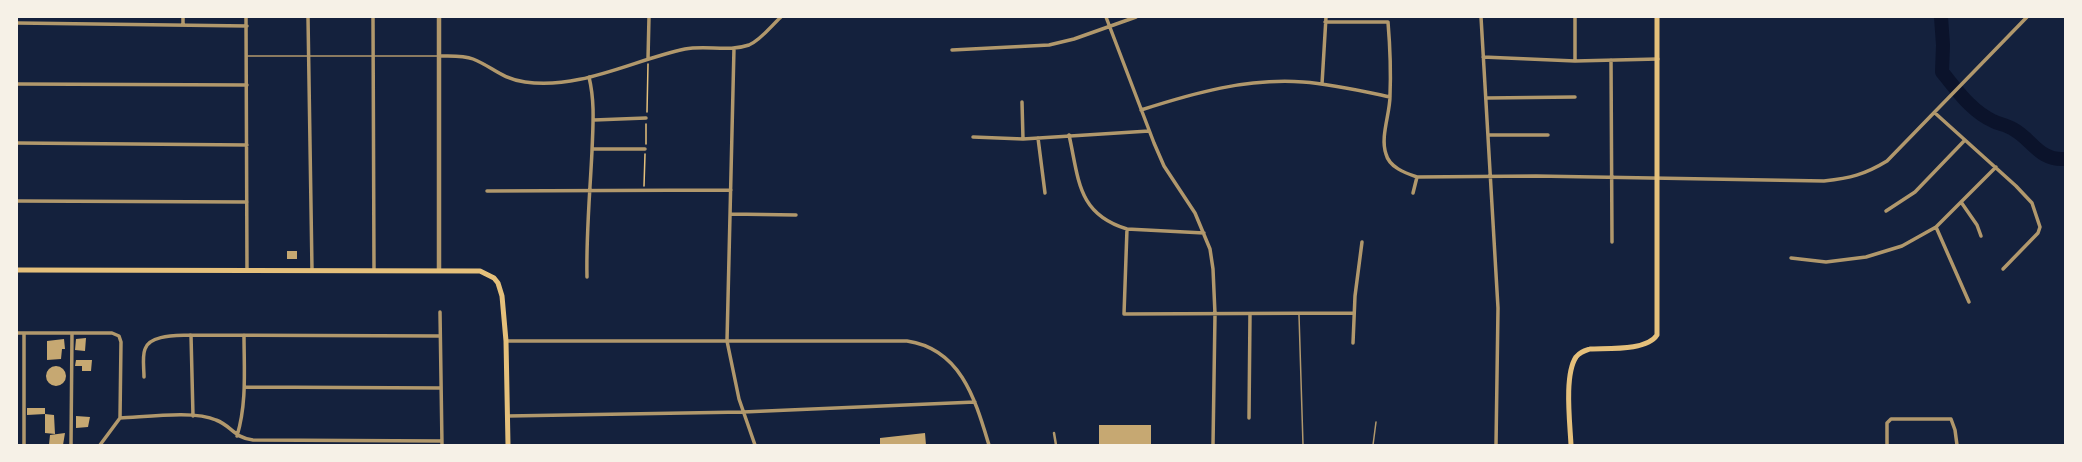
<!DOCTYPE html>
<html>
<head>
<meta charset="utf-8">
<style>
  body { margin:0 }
  #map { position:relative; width:2082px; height:462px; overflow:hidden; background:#14213d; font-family:"Titillium Web",sans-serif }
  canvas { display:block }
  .frame { position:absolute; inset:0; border:18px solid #f6f1e7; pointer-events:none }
</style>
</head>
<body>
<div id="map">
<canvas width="2082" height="462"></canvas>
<div class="frame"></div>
</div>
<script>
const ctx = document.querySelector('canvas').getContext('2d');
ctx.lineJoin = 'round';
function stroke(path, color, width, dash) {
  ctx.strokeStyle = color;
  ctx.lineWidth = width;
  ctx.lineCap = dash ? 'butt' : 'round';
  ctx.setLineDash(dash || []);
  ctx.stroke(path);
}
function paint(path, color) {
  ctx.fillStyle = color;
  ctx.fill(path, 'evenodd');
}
stroke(new Path2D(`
  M1941 17 1943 45 1942 72C1957 90 1971 111 1993 121 1999 124 2007 125 2013 129 2032 139 2039 161 2065 159`), '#0b132b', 14);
paint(new Path2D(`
  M287 251H297V259H287Z
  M86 338 85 351 75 350 76 339Z
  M64 339 65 349H62L61 359 47 360V341Z
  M76 360H92L91 371H82V366H75Z
  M46 376a10 10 0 1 1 20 0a10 10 0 1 1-20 0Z
  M27 408H45V414L27 415Z
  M45 414 54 415 55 434 45 433Z
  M76 416 90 417 88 427 76 428Z
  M1099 425H1151V445H1099Z
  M65 433 63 445H49L50 435Z
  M925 433 926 445H880V438Z`), '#c6a872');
stroke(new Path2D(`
  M647 112 648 64
  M646 144V124
  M644 186 645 154`), '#e5c07b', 1.5);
stroke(new Path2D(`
  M247 56H439
  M1299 315 1303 445
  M1373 445 1376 422`), '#b1986c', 1.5);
stroke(new Path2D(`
  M1054 433 1056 445`), '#b1986c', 2.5);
stroke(new Path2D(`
  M246 17 247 271
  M308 17 312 270
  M373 17 374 270
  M1106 17 1154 143 1164 166 1195 213 1210 249 1213 269 1215 314 1213 445
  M1481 17 1498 308 1496 445
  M1575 17V61
  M1325 22H1388C1390 46 1391 72 1390 96 1390 114 1380 137 1386 154 1389 167 1405 173 1417 177L1536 176 1824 181C1850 178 1864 175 1887 161L2027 17
  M17 23 247 26
  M183 25V17
  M734 48 727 341 739 399 755 445
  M952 50 1049 45 1074 39 1136 17
  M439 56C450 56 463 55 473 59 493 67 500 78 525 82 580 90 633 60 685 49 706 45 729 52 749 45 761 40 771 26 781 17
  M1483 57 1575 61 1658 59
  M648 59 649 17
  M1611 60 1612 242
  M17 84 247 85
  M1322 84 1326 17
  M1487 98 1575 97
  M1022 102 1023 139
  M1141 110C1194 93 1246 78 1303 82 1332 84 1362 91 1390 97
  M1935 113 2016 186 2032 203 2040 227 2038 233 2003 269
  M594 120 646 118
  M1069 135C1079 179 1077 214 1127 229L1204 233
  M1489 135H1548
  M973 137 1023 139 1149 131
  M1038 138 1045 193
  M17 143 247 145
  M592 149H645
  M487 191 731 190
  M1413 193 1417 177
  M17 201 247 202
  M1961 202 1977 225 1981 236
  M1886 211 1915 192 1965 140
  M730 214 796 215
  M1936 227 1969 302
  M1127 229 1124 314 1354 313
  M1791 258 1826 262 1866 257 1902 246 1936 227 1996 167
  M587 277C586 235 590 193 592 151 593 125 595 102 589 77
  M440 312 442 445
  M17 333H112L119 336 121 342 120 418 100 445
  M24 333V445
  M191 335 193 416
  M506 341H907C961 349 975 399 989 445
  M1353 343 1355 296 1362 242
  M144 377C144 368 142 357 145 349 150 334 179 336 191 335L440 336
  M245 387 441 388
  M508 416 743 412 975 402
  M120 418C145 417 195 410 216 420 232 426 234 438 253 440L442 441
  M1249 418 1250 314
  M237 436C247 403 244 369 244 335
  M71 445 72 333
  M1887 445V423L1891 419H1951L1955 430 1957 445`), '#b1986c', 3.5);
stroke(new Path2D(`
  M439 270V17`), '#b1986c', 4.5);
stroke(new Path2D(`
  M17 270 480 271 494 278 498 283 502 296 506 341 508 445
  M1571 445C1570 423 1564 375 1576 357 1580 352 1584 351 1590 349 1607 348 1647 351 1657 335V17`), '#e5c07b', 5);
</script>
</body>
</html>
